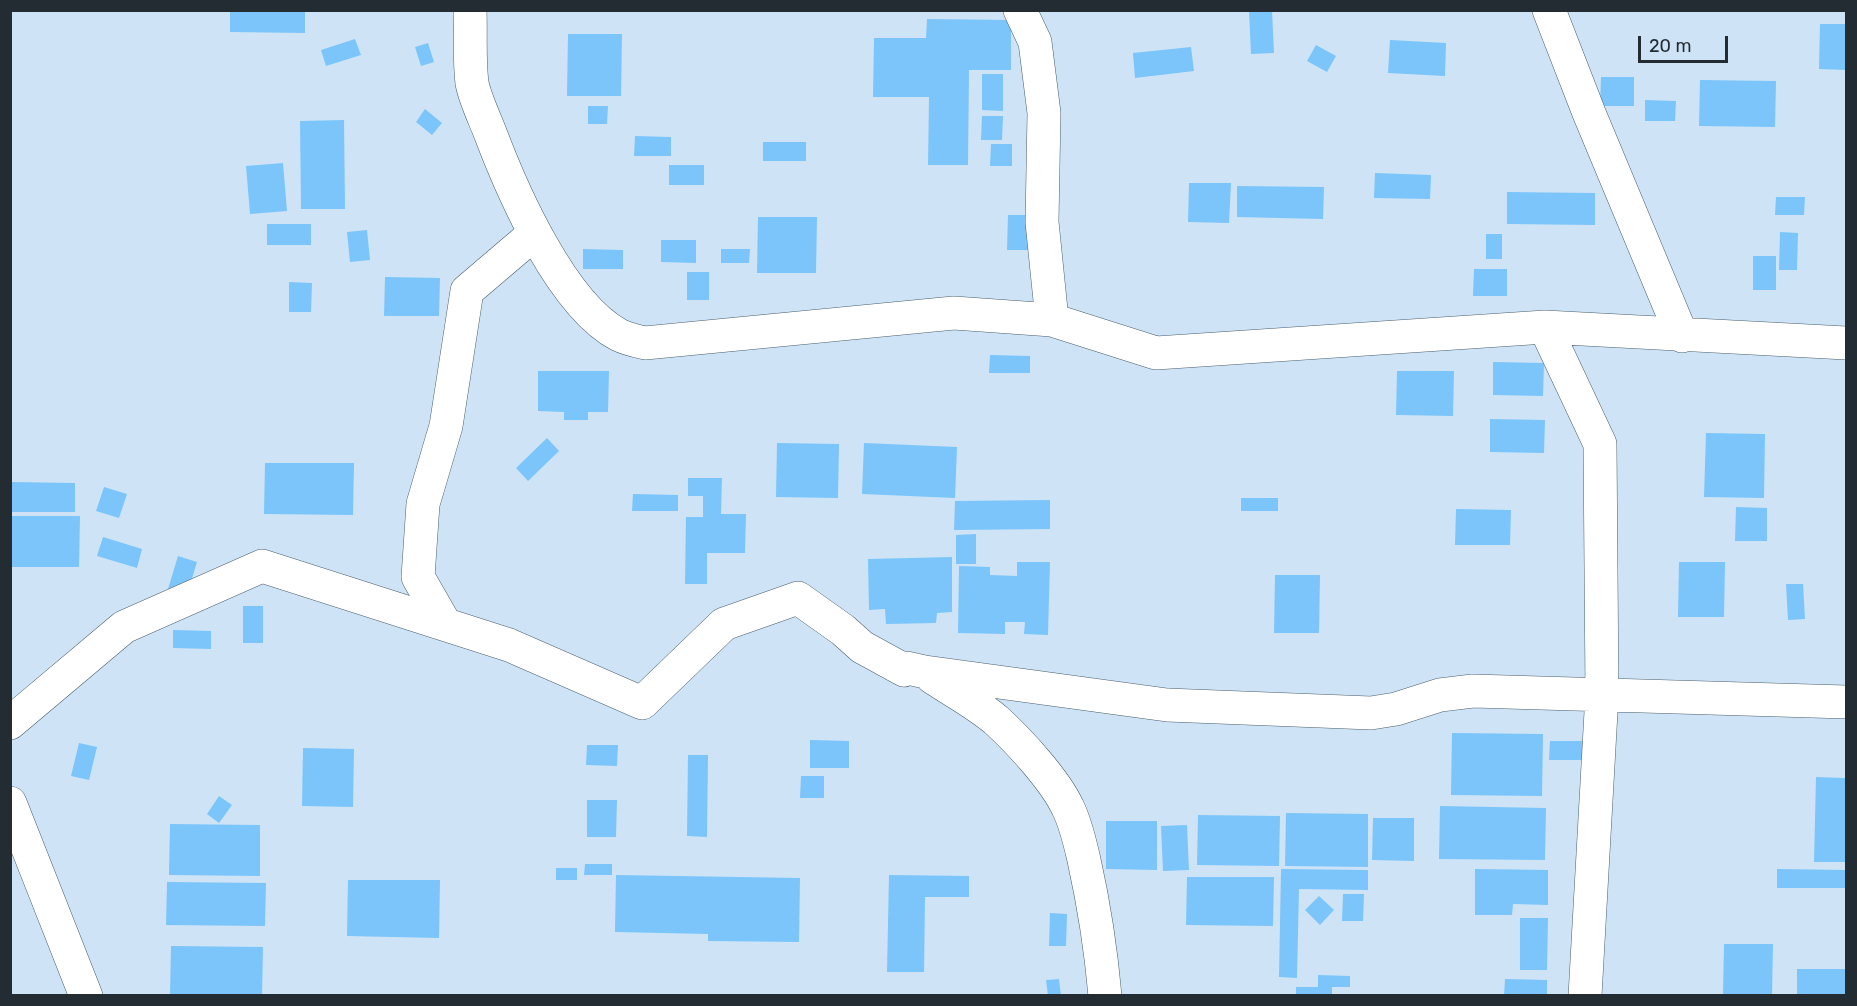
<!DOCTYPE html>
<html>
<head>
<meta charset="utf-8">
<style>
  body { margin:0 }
  #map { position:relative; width:1857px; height:1006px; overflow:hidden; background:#cee4f6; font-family:Rubik,sans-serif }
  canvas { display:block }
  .frame { position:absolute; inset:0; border:12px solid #242c33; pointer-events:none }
  .scale { position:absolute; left:1638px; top:36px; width:90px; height:27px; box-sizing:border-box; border:3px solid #242c33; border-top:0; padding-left:8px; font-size:18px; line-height:21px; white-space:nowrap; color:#242c33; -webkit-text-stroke:4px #cee4f6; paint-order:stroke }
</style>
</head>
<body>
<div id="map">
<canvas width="1857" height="1006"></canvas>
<div class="frame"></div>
<div class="scale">20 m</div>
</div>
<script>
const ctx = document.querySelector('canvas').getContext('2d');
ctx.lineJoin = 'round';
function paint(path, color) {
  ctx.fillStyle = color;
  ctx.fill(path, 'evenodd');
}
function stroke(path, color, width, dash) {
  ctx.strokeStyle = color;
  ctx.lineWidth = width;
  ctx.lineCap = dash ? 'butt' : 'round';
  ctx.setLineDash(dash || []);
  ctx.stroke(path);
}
paint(new Path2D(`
  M230 10H305V33L230 32Z
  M1249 10H1272L1274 53 1251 54Z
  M927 19 1011 20V70H969L968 165H928L929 97H873L874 38H926Z
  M1820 24H1846V70L1819 69Z
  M568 34H622L621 96H567Z
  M355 39 361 55 326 66 321 50Z
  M1390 40 1446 43 1445 76 1388 73Z
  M428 43 434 62 421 66 415 47Z
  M1316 45 1336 56 1327 72 1307 61Z
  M1191 47 1194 71 1135 78 1133 53Z
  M982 74H1003V111L982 110Z
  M1601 77H1634V106H1600Z
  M1700 80 1776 81 1775 127 1699 126Z
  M1645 100 1676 101 1675 121H1645Z
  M588 106H608L607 124H588Z
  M425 109 442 123 432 135 416 122Z
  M982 116H1003L1002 140H981Z
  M344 120 345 209H301L300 121Z
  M635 136 671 137V156H634Z
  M763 142H806V161H763Z
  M991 144H1012V166H990Z
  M283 163 287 211 250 214 246 166Z
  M669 165H704V185H669Z
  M1375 173 1431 175 1430 199 1374 198Z
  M1189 183H1231L1229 223 1188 222Z
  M1237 186 1324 187 1323 219 1237 217Z
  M1507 192 1595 193V225L1507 224Z
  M1776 197H1805L1804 215H1775Z
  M1008 215H1029L1028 250H1007Z
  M758 217H817L816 273H757Z
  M267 224H311V245H267Z
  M367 230 370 260 350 262 347 232Z
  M1780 232 1798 233 1797 270H1779Z
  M1486 234H1502V259H1486Z
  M661 240H696V263L661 262Z
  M583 249 623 250V269H583Z
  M721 249H750L749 263H721Z
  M1753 256H1776V290H1753Z
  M1474 269H1507V296H1473Z
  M687 272H709V300H687Z
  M385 277 440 278 439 316H384Z
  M289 282 312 283 311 312H289Z
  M990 355 1030 356V373H989Z
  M1493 362 1544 363 1543 396 1493 395Z
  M538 371H609L608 412H588V420H564V412L538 411Z
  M1397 371H1454L1453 416 1396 415Z
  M1490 419 1545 420 1544 453 1490 452Z
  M1706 433 1765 434 1764 498 1704 497Z
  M547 438 559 451 528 481 516 468Z
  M777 443 839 444 838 498 776 497Z
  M864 443 957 447 955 498 862 494Z
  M265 463H354L353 515 264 514Z
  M688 478H722L721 514H746L745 553H707V584H685L686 517H703V496H688Z
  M10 482 75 483V512H10Z
  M104 487 127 494 119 518 96 511Z
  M633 494 678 495V511H632Z
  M1241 498H1278V511H1241Z
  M1050 500V529L954 530 955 501Z
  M1736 507 1767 508V541H1735Z
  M1456 509 1511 510 1510 545H1455Z
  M10 516H80L79 567H10Z
  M976 534V564H956V535Z
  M103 537 142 549 137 568 97 556Z
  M178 556 197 562 187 595 168 589Z
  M952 557V612L937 613 936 623 886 624 885 609 869 610 868 559Z
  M1017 562H1050L1048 635 1024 634 1025 622H1005V634L958 633 959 566 990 567V575L1017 576Z
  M1679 562H1725L1724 617H1678Z
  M1275 575H1320L1319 633H1274Z
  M1786 584H1803L1805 619 1788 620Z
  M243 606H263V643H243Z
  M173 630 211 631V649L173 648Z
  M1452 733 1543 734 1542 796 1451 795Z
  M810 740 849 741V768H810Z
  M1550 741H1589L1588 760H1549Z
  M79 743 97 747 89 780 71 776Z
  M587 745H618L617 766 586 765Z
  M303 748 354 749 353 807 302 806Z
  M688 755H708L707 837 687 836Z
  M801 776H824V798H800Z
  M1816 777 1846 778V862H1814Z
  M219 796 232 805 219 823 207 814Z
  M587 800H617L616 837H587Z
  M1440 806 1546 808 1545 860 1439 859Z
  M1286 813 1368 814V867L1285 866Z
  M1198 815 1280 816 1279 866 1197 865Z
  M1373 818H1414V861L1372 860Z
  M1106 821H1157V870L1106 869Z
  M170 824 260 825V876L169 875Z
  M1187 825 1189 870 1163 871 1161 826Z
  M585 864H612V875H584Z
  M556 868H577V880H556Z
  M1281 869 1368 870V890L1299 889 1297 978 1279 977Z
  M1475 869 1548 870V905L1513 904 1512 915H1475Z
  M1777 869 1846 870V888H1777Z
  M616 875 800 878 799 942 708 941V934L615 932Z
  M889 875 969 876V897H925L924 972H887Z
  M1187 877H1274L1273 926 1186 925Z
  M348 880H440L439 938 347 936Z
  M167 882 266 883 265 926 166 925Z
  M1343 894H1364L1363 921H1342Z
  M1319 896 1334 910 1320 925 1305 910Z
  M1050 913 1067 914 1066 946H1049Z
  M1520 918H1548L1547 970H1520Z
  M1724 944H1773L1772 996H1723Z
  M171 946 263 947 262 996H170Z
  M1797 969H1846V996H1797Z
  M1318 975 1350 976V987H1332V996H1296V987H1318Z
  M1059 979 1061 996H1048L1046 980Z
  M1505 979 1547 980V996H1504Z`), '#7bc5fa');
const minor = new Path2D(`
  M470 10C471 34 469 60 472 83 475 99 485 119 491 135 513 193 562 305 619 335 627 339 636 341 645 343L954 313 1052 320 1156 353 1545 327 1846 343
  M1020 10 1035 42 1044 113 1042 222 1052 320
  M1549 10 1589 113 1682 336
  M1545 327 1600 444 1602 694 1585 996
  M445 624 418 577 423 504 446 426 467 291 535 233
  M932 677C953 691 977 704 996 720 1019 741 1055 780 1068 808 1076 824 1080 843 1084 860 1094 905 1101 950 1105 996
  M10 723 124 627 262 566 509 645 642 703 724 624 798 598 843 630 862 647 904 670 907 668 925 672 1167 705 1371 713 1396 709 1440 695 1473 691 1846 702
  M10 803 86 996`);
stroke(minor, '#4a5e6c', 34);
stroke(minor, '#fff', 33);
</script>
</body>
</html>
